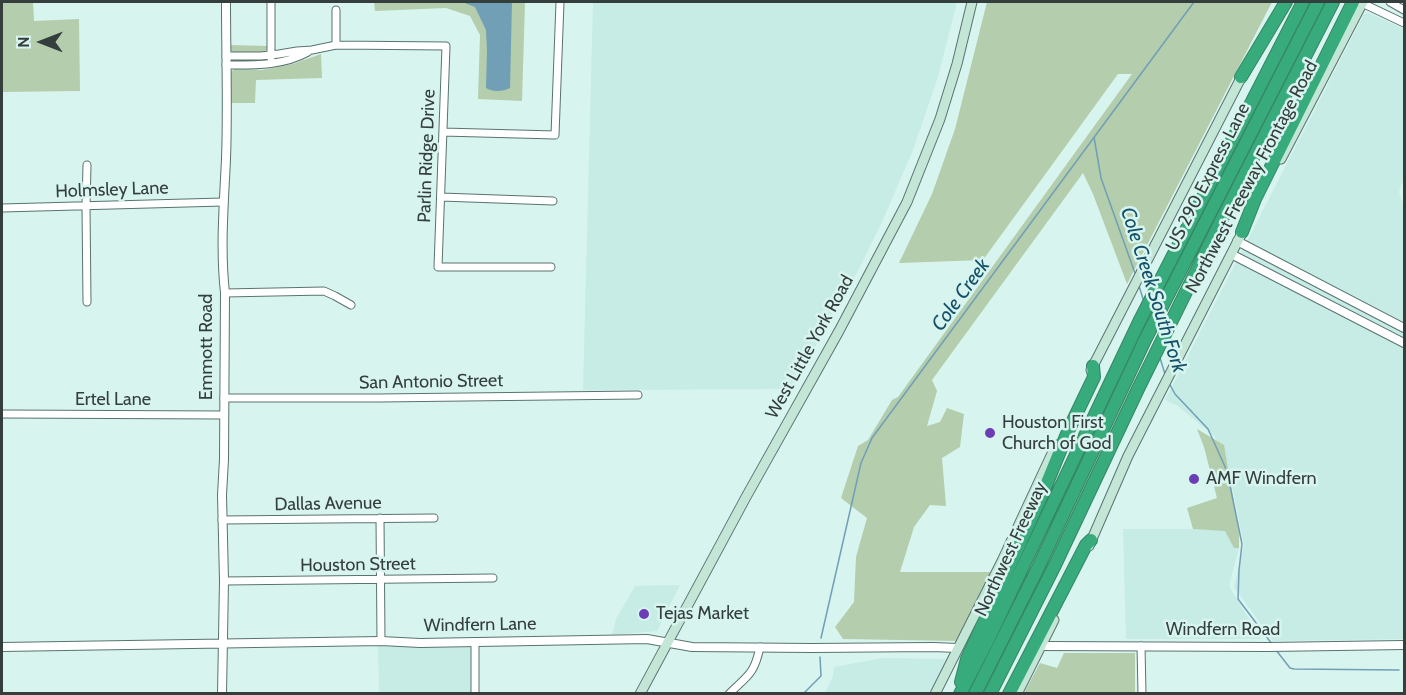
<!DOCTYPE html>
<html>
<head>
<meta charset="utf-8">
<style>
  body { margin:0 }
  #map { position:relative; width:1406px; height:695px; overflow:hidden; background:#d8f4ef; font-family:Cabin,sans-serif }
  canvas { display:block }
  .frame { position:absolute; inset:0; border:3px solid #343f3d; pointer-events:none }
  .north { position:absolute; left:12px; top:12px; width:60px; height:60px; -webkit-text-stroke:4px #d8f4ef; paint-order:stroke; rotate:270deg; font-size:16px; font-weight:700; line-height:24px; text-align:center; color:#343f3d }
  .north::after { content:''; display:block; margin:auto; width:21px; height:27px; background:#343f3d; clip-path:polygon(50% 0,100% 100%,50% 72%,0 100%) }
</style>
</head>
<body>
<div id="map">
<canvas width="1406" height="695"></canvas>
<div class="frame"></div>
<div class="north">N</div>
</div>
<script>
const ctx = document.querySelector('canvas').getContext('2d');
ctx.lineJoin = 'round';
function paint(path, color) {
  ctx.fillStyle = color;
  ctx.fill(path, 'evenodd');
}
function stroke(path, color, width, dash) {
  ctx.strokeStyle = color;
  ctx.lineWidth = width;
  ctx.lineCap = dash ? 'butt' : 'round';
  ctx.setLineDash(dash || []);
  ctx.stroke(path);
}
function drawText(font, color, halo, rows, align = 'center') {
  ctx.font = font + ' Cabin,sans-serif';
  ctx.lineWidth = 5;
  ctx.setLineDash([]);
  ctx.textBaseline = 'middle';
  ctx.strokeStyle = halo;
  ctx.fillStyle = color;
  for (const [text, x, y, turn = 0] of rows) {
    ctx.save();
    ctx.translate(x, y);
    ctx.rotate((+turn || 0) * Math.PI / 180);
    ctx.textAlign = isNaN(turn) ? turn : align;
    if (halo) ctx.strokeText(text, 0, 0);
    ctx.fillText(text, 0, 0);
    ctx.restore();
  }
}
paint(new Path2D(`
  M593 2H957L938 77 913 150 882 222 858 271 791 389 583 390Z
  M1369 13 1404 29V180L1402 183 1399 192 1402 201 1404 203V639L1273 641 1234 587 1244 545 1228 466 1215 437 1178 406 1165 400 1364 14Z
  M1123 529H1193L1225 530 1234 548H1239L1229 586 1261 639H1126Z
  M680 585 657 631 612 635 616 619 635 586Z
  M468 644 474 648V693H379L378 646Z
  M883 658 946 659 929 693H825L833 676 834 667Z`), '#c6ece5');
paint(new Path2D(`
  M2 2H33L34 21 79 19 80 91 2 92Z
  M374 2H525L522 101 478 99 480 35 470 16 446 8 375 11Z
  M987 2H1272L1127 284 1093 194 1083 173 932 380 937 391 927 426 940 422 947 408 964 414 960 447 942 458 946 506 930 505 914 527 900 572H993L960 641 843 639 835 627 854 602 856 557 867 518 841 498 858 446 868 440 892 400 898 397 1132 74H1118L983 260 899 263 932 194 955 129Z
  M229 45 267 46V49L263 54 234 53 228 48Z
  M321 54 322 78 256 80 255 103H232L226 97 228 74 236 68 262 70 293 64Z
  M1197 429 1224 445 1239 532V548H1234L1225 531 1193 529 1187 508 1217 498 1204 447Z
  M1064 653H1135V693H1024L1040 663 1057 668Z`), '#b3cdad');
paint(new Path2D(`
  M462 2H512L510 88C503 92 492 92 486 88L487 50 486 30 475 7Z`), '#709fb6');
stroke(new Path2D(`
  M1094 137 1101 178 1136 276
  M1139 286 1144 302
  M1160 358 1165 374
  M1169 383 1175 394 1208 429 1227 471 1242 544 1239 570 1238 599 1272 644
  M821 638 861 463 872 438 1194 2
  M1276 650 1290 668 1294 669 1399 670
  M803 694 821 676 820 657`), '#709fb6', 1.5);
const minor = new Path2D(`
  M271 2V58
  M1390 2 1404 10
  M1362 3 1404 23
  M336 45V10
  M226 56H261L279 54 297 51 312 50 336 45 446 46 438 267H551
  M226 65C254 65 283 66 308 52
  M443 132 555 135 560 2
  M441 197 553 201
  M2 208 223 202
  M225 293 324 291 335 296 351 305
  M87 302 86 206 87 165
  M224 398H379L638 395
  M2 414 224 415
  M380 518 381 641
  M222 520 434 518
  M224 581 493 578
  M475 642V694
  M1141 646 1142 694
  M729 694C748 675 754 675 760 647`);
const tertiary = new Path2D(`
  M1237 241 1404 328
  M1231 254 1404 343
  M1041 646 1269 647 1404 645
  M2 647 381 641 420 643 647 639 692 647 812 648 933 647 958 648
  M222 694 224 581 222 495 224 459 225 293C220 248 224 203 226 159 228 107 226 54 226 2`);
const secondary = new Path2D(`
  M1281 159 1363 2
  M1091 370 1244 72
  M1089 546 1128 456 1245 227
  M640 694 746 497 839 331 907 202 940 119 957 64 972 2
  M935 694 1002 561 1056 445
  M1017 694 1054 620`);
const motorway = new Path2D(`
  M1241 77 1286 2
  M1242 232 1255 199 1353 2
  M961 682 967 659 1042 495 1069 429 1094 377 1093 366
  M960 694 988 640 1139 322 1303 2
  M975 694 1037 570 1145 340 1318 2
  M990 694 1055 565 1138 389 1221 221 1333 2
  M1009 694 1086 545 1091 540`);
stroke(minor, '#59736f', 9);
stroke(tertiary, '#59736f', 10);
stroke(secondary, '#59736f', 11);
stroke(motorway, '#368565', 14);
stroke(minor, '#fff', 7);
stroke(tertiary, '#fff', 8);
stroke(secondary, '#c3e6d7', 9);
stroke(motorway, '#37ab7b', 12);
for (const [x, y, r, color] of [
  [990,433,6,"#6b3eb6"],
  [1194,479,6,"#6b3eb6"],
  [644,614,6,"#6b3eb6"]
]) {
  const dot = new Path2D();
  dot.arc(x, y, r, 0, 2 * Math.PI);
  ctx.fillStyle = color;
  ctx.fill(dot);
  stroke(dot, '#d8f4ef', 2);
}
drawText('18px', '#343f3d', '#d8f4ef', [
  ["Parlin Ridge Drive",427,156,-88],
  ["US 290 Express Lane",1208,177,-63],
  ["Northwest Freeway Frontage Road",1252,177,-62],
  ["Holmsley Lane",112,190,-2],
  ["Emmott Road",207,347,-90],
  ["West Little York Road",810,347,-61],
  ["San Antonio Street",431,382,-1],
  ["Ertel Lane",113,400],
  ["Dallas Avenue",328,504,-1],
  ["Northwest Freeway",1011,549,-65],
  ["Houston Street",358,565,-1],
  ["Windfern Lane",480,625,-1],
  ["Windfern Road",1223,630]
]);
drawText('18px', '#343f3d', '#d8f4ef', [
  ["Houston First",1002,423],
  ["Church of God",1002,444],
  ["AMF Windfern",1206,479],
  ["Tejas Market",656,614]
], 'left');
drawText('italic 20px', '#135169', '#d8f4ef', [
  ["Cole Creek South Fork",1153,290,72],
  ["Cole Creek",961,295,-54]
]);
</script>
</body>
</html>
